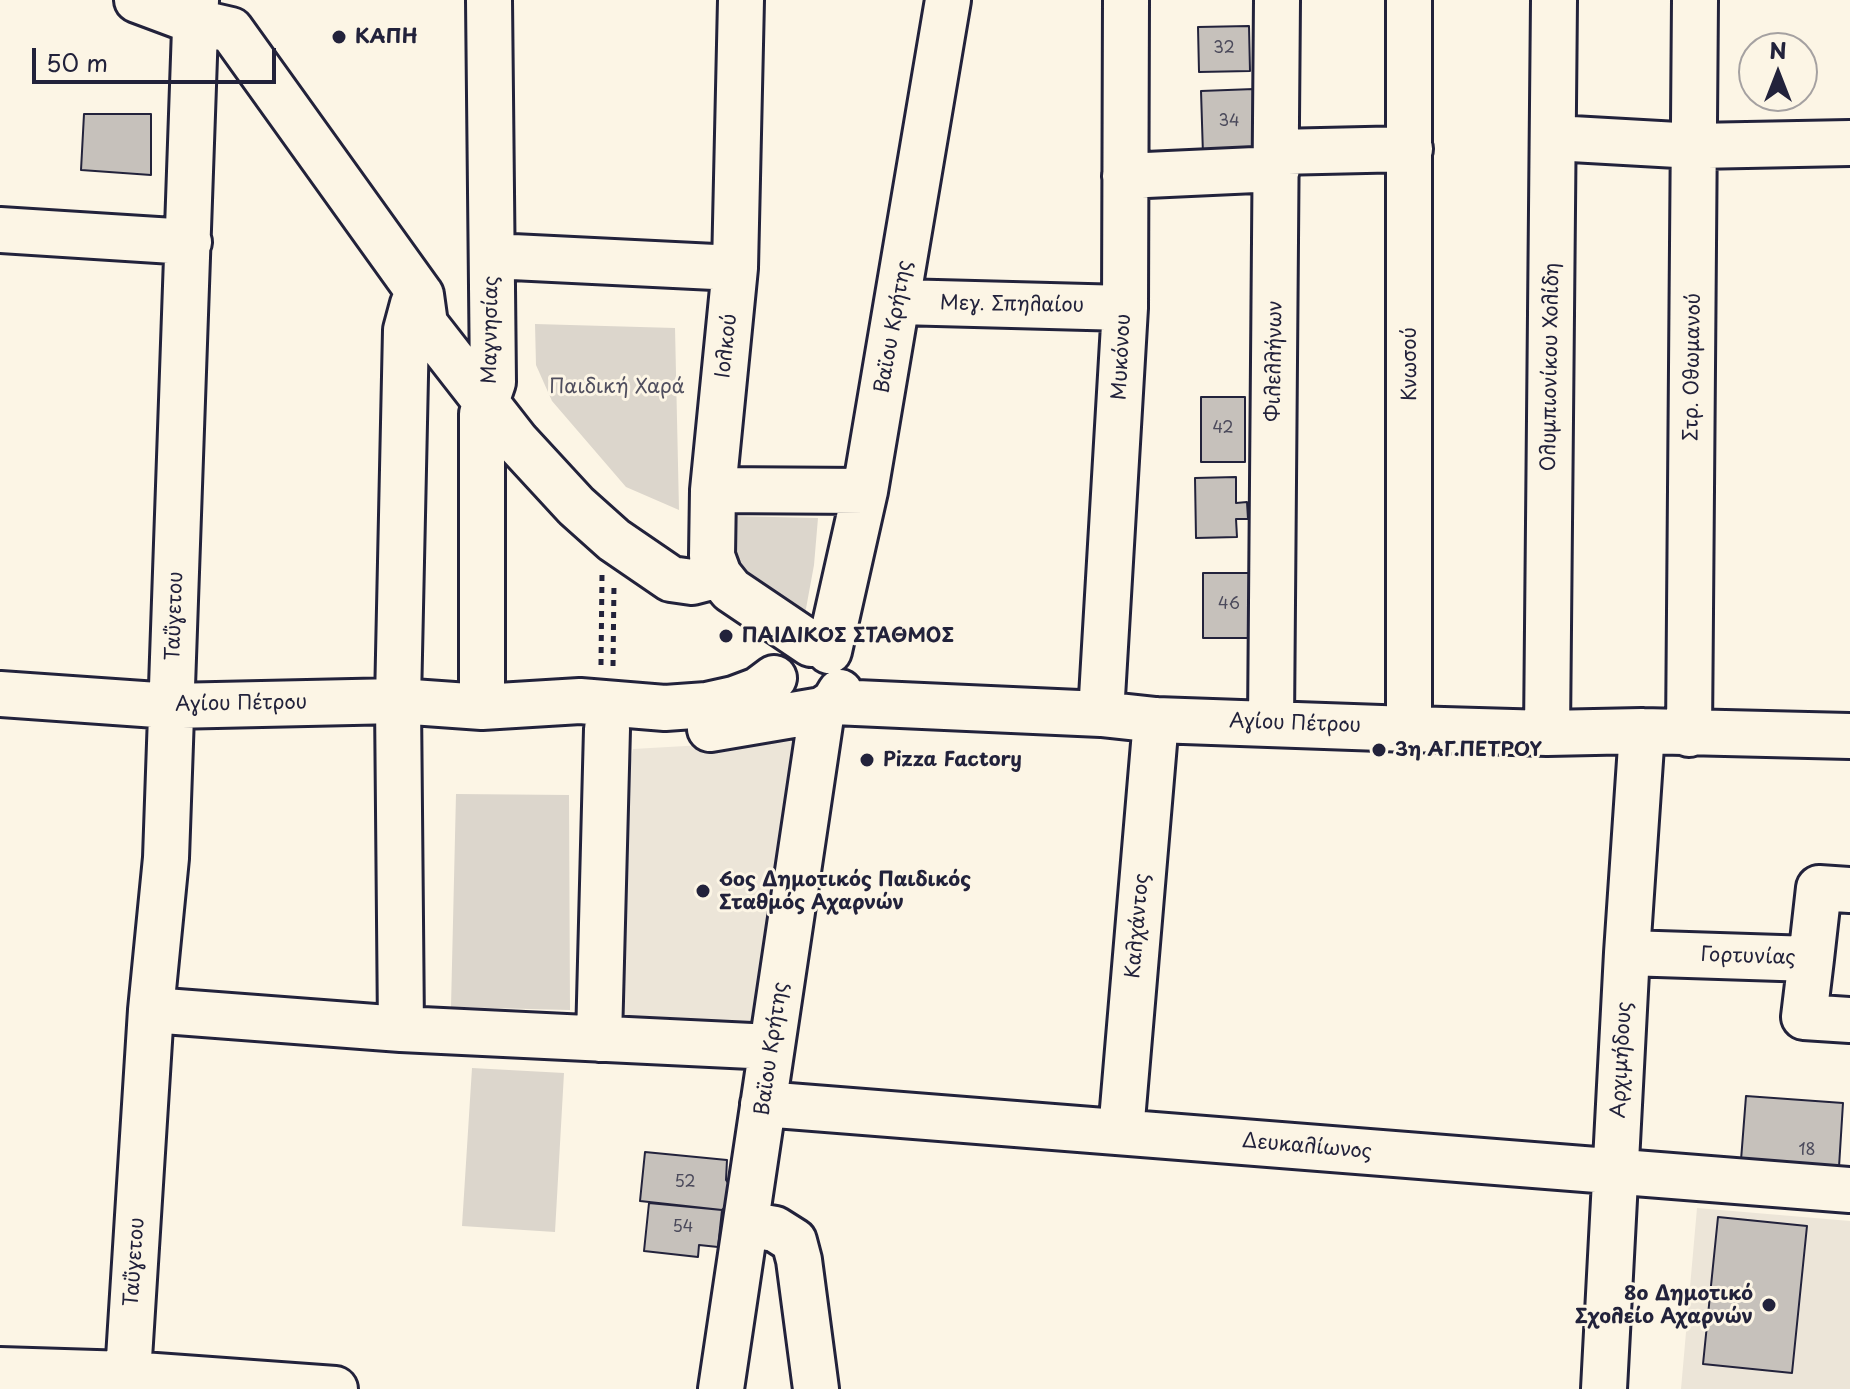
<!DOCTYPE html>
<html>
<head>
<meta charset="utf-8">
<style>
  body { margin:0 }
  #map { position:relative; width:1850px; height:1389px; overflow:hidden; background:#fcf5e5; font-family:"Playpen Sans",sans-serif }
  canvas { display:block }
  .north { position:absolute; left:1738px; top:32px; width:80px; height:80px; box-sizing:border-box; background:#fcf5e5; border:2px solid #a5a1a1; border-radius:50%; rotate:0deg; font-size:22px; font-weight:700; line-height:32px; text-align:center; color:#22223b }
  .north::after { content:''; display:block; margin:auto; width:28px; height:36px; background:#22223b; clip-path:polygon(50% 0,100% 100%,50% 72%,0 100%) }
  .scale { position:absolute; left:32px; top:48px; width:244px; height:36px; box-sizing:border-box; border:4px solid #22223b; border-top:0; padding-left:10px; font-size:24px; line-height:28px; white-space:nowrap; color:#22223b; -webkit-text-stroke:6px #fcf5e5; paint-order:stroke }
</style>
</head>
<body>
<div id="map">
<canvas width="1850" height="1389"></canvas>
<div class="north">N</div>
<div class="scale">50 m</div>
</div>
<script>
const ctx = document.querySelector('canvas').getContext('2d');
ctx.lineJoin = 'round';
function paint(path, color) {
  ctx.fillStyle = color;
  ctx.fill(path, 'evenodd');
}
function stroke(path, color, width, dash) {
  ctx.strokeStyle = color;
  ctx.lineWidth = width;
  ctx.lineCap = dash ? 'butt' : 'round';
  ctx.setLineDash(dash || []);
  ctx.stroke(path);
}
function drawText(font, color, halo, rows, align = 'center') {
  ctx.font = font + ' "Playpen Sans",sans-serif';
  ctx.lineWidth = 6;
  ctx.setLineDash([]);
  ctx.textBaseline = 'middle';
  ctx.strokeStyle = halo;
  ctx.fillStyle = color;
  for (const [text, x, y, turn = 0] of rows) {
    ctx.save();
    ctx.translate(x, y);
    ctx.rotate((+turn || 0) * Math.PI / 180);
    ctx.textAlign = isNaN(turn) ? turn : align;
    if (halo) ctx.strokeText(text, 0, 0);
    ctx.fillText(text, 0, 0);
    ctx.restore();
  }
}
paint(new Path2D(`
  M797 732 763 1037 625 1026V951L622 944 624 881 628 867 629 770 633 749 703 745Z
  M1697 1208 1850 1221V1389H1681Z`), '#ece5d8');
paint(new Path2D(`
  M535 324 675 328 679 510 626 487 552 401 536 365Z
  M729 516 818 518 814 565 805 614 751 583 731 554Z
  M456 794 569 795 570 1010 451 1007Z
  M472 1068 564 1073 555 1232 462 1226Z`), '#dcd6cc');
const building = new Path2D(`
  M1249 26 1250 71 1199 72 1198 27Z
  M1254 89 1256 153 1203 155 1201 91Z
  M84 114H151V175L81 170Z
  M1201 397H1245V462H1201Z
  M1236 477V503L1247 502 1248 519H1236L1237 537 1196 538 1195 478Z
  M1203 573H1254V638H1203Z
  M1746 1096 1843 1103 1839 1167 1741 1160Z
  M645 1152 727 1160 726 1180 731 1187 730 1202 722 1210 640 1201Z
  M649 1203 722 1210 718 1247 699 1245 698 1257 644 1251Z
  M1718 1217 1807 1226 1792 1373 1703 1364Z`);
paint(building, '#c6c1bb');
stroke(building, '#22223b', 2);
const minor = new Path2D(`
  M137 0 196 22 231 30 421 295 425 324 517 442 576 506 614 540 671 579 692 582 719 575
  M741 0 735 268 713 490 712 556 719 575 731 590 811 644
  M1554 138 1695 146 1850 143
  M1277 152 1410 149
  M1125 176 1277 169
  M0 230 189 242
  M492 256 735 268
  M899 302 1125 308
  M713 490 865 491
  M829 651 865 491 948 0
  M0 694 171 706 398 701 482 707 580 701 665 708 707 705 734 699 758 690 774 678
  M834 702 1101 714 1156 720 1409 729 1547 733 1642 731 1850 736
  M482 707V414L493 382 489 0
  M1101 714 1125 308 1126 0
  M1271 722 1277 0
  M710 729 822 710 834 702 840 692
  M1409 729V0
  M1547 733 1554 0
  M1689 734 1695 0
  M1627 953 1811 959 1804 1017 1850 1020
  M1811 959 1819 888 1850 890
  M151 1010 401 1029 772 1047
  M401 1029 398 701 406 330 413 304 421 295
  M599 1039 607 729
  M763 1104 1850 1190
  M1121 1132 1156 720
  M746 1224 775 1229 794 1241 799 1260 816 1389
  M0 1370 128 1374 335 1389
  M128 1374 151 1010 166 858 196 0
  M721 1389 822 710
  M1604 1389 1627 953 1642 731`);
stroke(minor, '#22223b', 50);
stroke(new Path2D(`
  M601 665 602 575
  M613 666 614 584`), '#22223b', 5, [6, 6]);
stroke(minor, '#fcf5e5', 44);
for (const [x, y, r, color] of [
  [339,37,8,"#22223b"],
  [726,636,8,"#22223b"],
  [1379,750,8,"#22223b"],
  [867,760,8,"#22223b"],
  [703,891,8,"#22223b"],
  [1769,1305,8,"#22223b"]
]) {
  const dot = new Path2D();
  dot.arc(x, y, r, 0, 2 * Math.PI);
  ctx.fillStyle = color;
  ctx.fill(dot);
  stroke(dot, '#fcf5e5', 3);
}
drawText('16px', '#4b4a5b', null, [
  ["32",1224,49],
  ["34",1229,122],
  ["42",1223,429],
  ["46",1229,605],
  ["18",1807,1151],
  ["52",685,1183],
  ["54",683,1228]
]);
drawText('bold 20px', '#22223b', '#fcf5e5', [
  ["ΚΑΠΗ",355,37],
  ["ΠΑΙΔΙΚΟΣ ΣΤΑΘΜΟΣ",742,636],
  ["3η ΑΓ.ΠΕΤΡΟΥ",1395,750],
  ["Pizza Factory",883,760],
  ["6ος Δημοτικός Παιδικός",719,880],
  ["Σταθμός Αχαρνών",719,903],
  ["8ο Δημοτικό",1753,1294,"right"],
  ["Σχολείο Αχαρνών",1753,1317,"right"]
], 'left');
drawText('20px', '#22223b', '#fcf5e5', [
  ["Μεγ. Σπηλαίου",1012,305,1],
  ["Βαϊου Κρήτης",894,327,-80],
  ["Μαγνησίας",491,330,-89],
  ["Ιολκού",727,346,-84],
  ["Μυκόνου",1122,357,-87],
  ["Φιλελλήνων",1275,361,-89],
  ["Κνωσού",1410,364,-90],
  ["Ολυμπιονίκου Χολίδη",1551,367,-89],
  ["Στρ. Οθωμανού",1693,367,-89],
  ["Ταΰγετου",175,616,-88],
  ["Αγίου Πέτρου",241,704,-1],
  ["Αγίου Πέτρου",1295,724,2],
  ["Καλχάντος",1138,926,-85],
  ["Γορτυνίας",1748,957,2],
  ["Βαϊου Κρήτης",772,1049,-82],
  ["Αρχιμήδους",1622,1060,-87],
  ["Δευκαλίωνος",1307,1147,5],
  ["Ταΰγετου",135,1262,-86]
]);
drawText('20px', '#504f5f', '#fcf5e5', [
  ["Παιδική Χαρά",617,387]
]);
</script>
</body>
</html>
